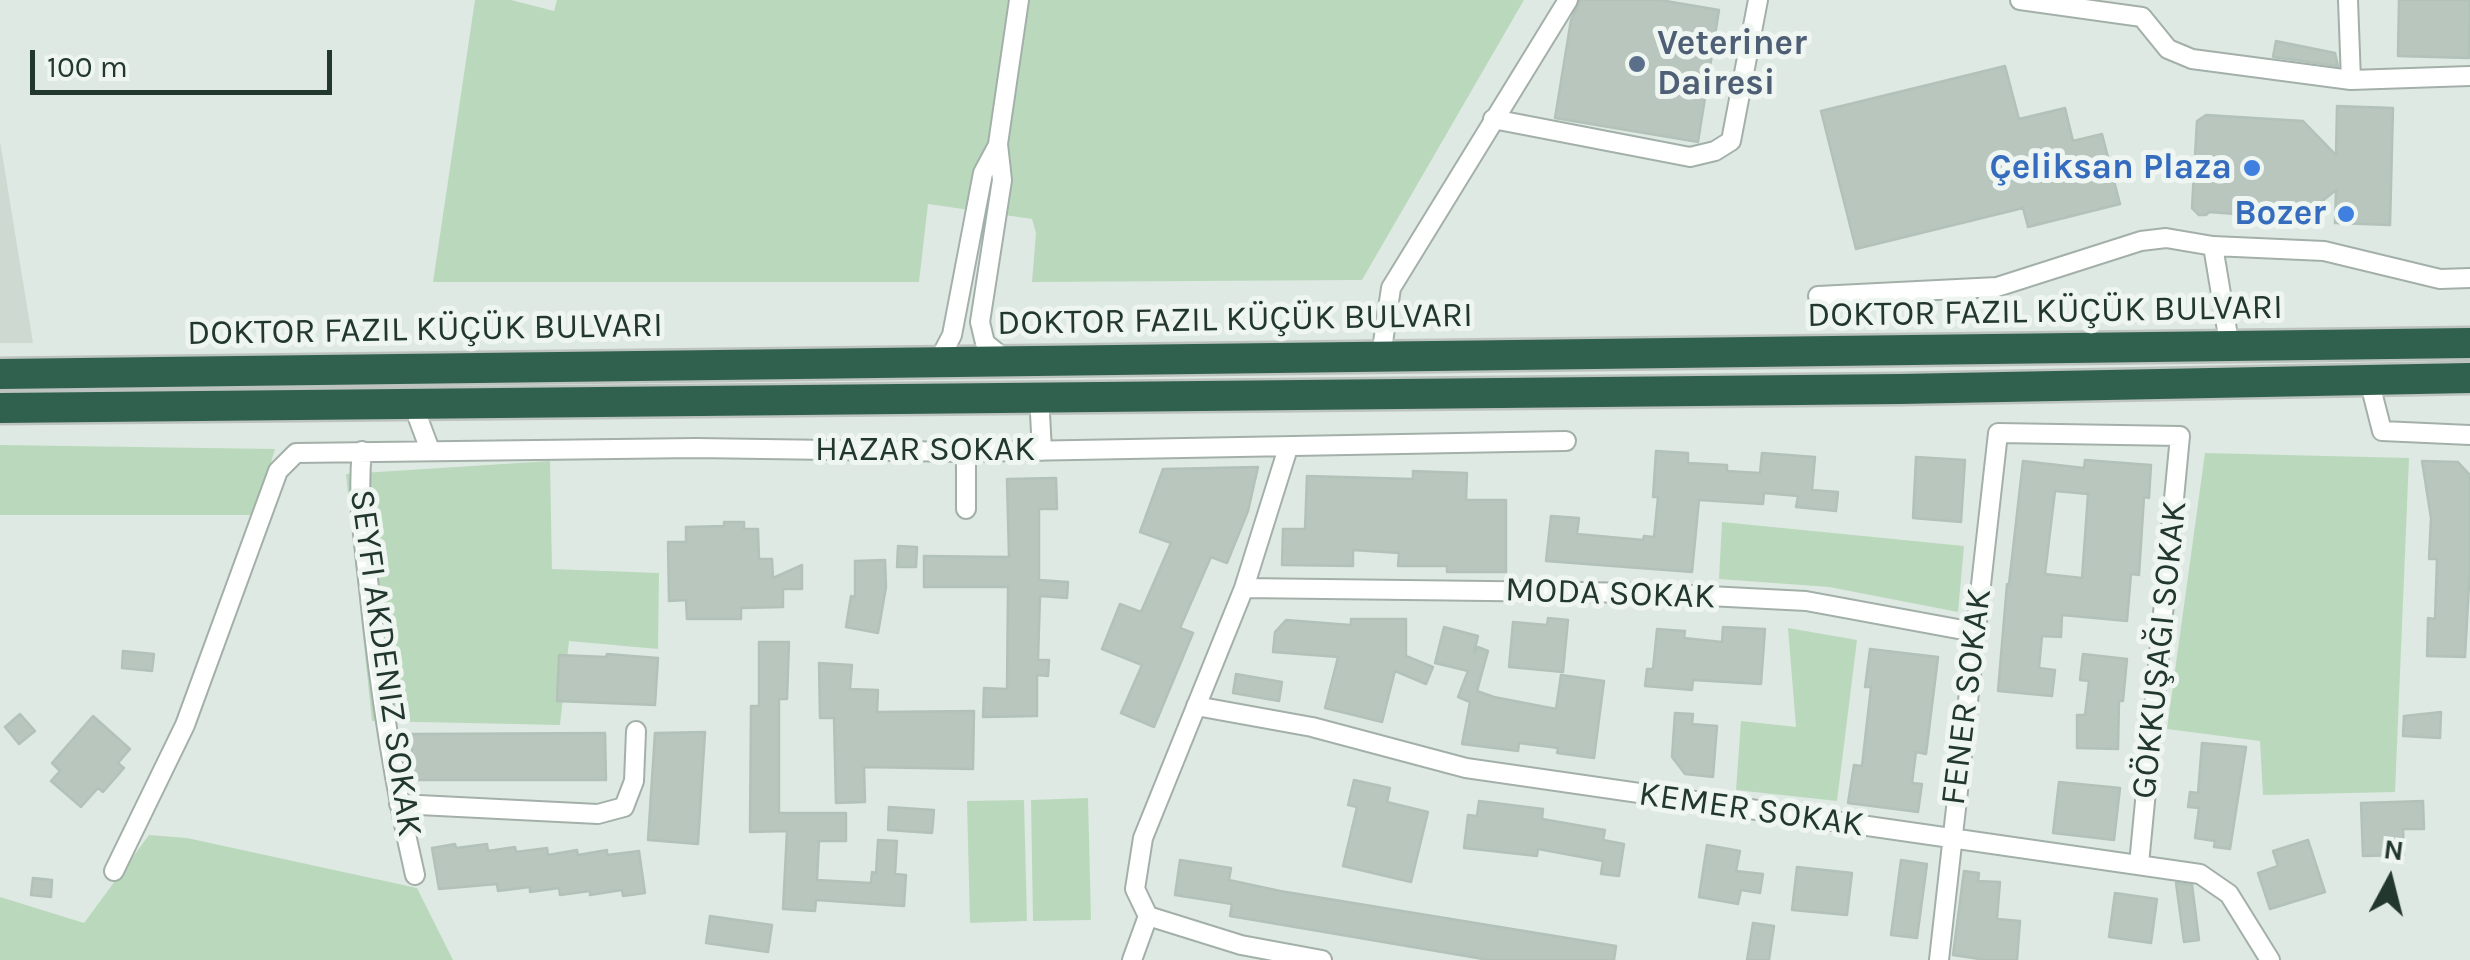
<!DOCTYPE html>
<html>
<head>
<meta charset="utf-8">
<style>
  body { margin:0 }
  #map { position:relative; width:2470px; height:960px; overflow:hidden; background:#dfe9e3; font-family:Karla,sans-serif }
  canvas { display:block }
  .north { position:absolute; left:2340px; top:830px; width:100px; height:100px; -webkit-text-stroke:8px #eff6f1; paint-order:stroke; rotate:7deg; font-size:28px; font-weight:700; line-height:40px; text-align:center; color:#22382e }
  .north::after { content:''; display:block; margin:auto; width:35px; height:45px; background:#22382e; clip-path:polygon(50% 0,100% 100%,50% 72%,0 100%) }
  .scale { position:absolute; left:30px; top:50px; width:302px; height:45px; box-sizing:border-box; border:5px solid #22382e; border-top:0; padding-left:12px; font-size:30px; line-height:35px; white-space:nowrap; color:#22382e; -webkit-text-stroke:8px #eff6f1; paint-order:stroke }
</style>
</head>
<body>
<div id="map">
<canvas width="2470" height="960"></canvas>
<div class="north">N</div>
<div class="scale">100 m</div>
</div>
<script>
const ctx = document.querySelector('canvas').getContext('2d');
ctx.lineJoin = 'round';
function paint(path, color) {
  ctx.fillStyle = color;
  ctx.fill(path, 'evenodd');
}
function stroke(path, color, width, dash) {
  ctx.strokeStyle = color;
  ctx.lineWidth = width;
  ctx.lineCap = dash ? 'butt' : 'round';
  ctx.setLineDash(dash || []);
  ctx.stroke(path);
}
function drawText(font, color, halo, rows, align = 'center') {
  ctx.font = font + ' Karla,sans-serif';
  ctx.lineWidth = 10;
  ctx.setLineDash([]);
  ctx.textBaseline = 'middle';
  ctx.strokeStyle = halo;
  ctx.fillStyle = color;
  for (const [text, x, y, turn = 0] of rows) {
    ctx.save();
    ctx.translate(x, y);
    ctx.rotate((+turn || 0) * Math.PI / 180);
    ctx.textAlign = isNaN(turn) ? turn : align;
    if (halo) ctx.strokeText(text, 0, 0);
    ctx.fillText(text, 0, 0);
    ctx.restore();
  }
}
paint(new Path2D(`
  M0 141 33 343H0Z`), '#ced9d2');
paint(new Path2D(`
  M475 0H511L554 11 557 0H1524L1362 280 1032 282 1036 233 1032 219 928 204 919 282H433Z
  M0 445 275 449 255 515H0Z
  M2205 453 2409 458 2395 792 2263 795 2260 741 2167 729Z
  M550 461 552 569 659 573 658 649 569 641 560 725 372 721 346 474Z
  M1722 522 1964 546 1958 612 1829 587 1719 579Z
  M1788 628 1857 640 1837 801 1736 790 1741 721 1796 727Z
  M1088 798 1091 920 1033 921 1031 800Z
  M1024 800 1027 921 970 923 967 801Z
  M149 835 187 838 417 888 453 960H0V897L84 923Z`), '#bad9bc');
const building = new Path2D(`
  M1580 0H1660L1719 10 1698 142 1555 118 1571 20Z
  M2399 0H2470L2469 58 2398 56Z
  M2276 41 2335 53 2338 66 2273 57Z
  M2005 66 2019 119 2065 108 2073 141 2102 134 2120 204 2028 227 2023 208 1856 249 1821 111Z
  M2337 106 2393 108 2390 225 2335 223 2336 190 2300 219 2209 212 2206 215H2199L2192 208 2197 121 2206 115 2303 121 2336 155Z
  M1656 451 1688 453V463L1727 465V471L1760 473 1762 453 1815 457 1812 490 1838 492 1836 511 1796 507 1798 496 1764 493 1763 504 1699 500 1692 572 1546 561 1551 516 1579 518 1577 534 1643 540 1644 536 1654 537 1658 497H1653Z
  M1916 457 1965 460 1961 522 1913 518Z
  M2085 460 2151 465 2149 498 2144 497 2139 575 2131 574 2127 621 2062 615 2061 637 2042 636 2039 668 2055 670 2052 696 1998 691 2007 584H2009L2023 461 2084 468ZM2055 491 2088 494 2082 578 2045 574Z
  M2422 461 2458 462 2470 475V567L2465 657 2427 656 2428 618 2435 619 2437 559H2429L2431 518Z
  M1258 467 1248 511 1227 563 1211 557 1180 628 1193 633 1154 727 1121 713 1142 665 1102 649 1120 604 1141 612 1171 543 1140 532 1163 469Z
  M1413 471 1467 473 1466 500H1506V572H1447V566H1398L1399 553 1353 550V566L1282 565 1283 529H1305L1307 476 1413 479Z
  M1056 478 1057 509H1039V580L1068 582 1067 598 1040 596 1038 660H1049L1048 676 1037 675V716L983 717 984 688 1007 689 1008 587H924V556L1009 557 1007 479Z
  M724 522H744V529H758L759 559H772L773 578 802 565V589H783V607L741 608V619H687L686 600 669 601 668 542H686V527L724 526Z
  M898 546 917 547 916 567H897Z
  M885 560 886 587 878 633 846 627 851 596 855 597V561Z
  M1548 618 1568 620 1563 672 1509 667 1513 622 1547 625Z
  M1351 619H1406V656L1433 667 1426 684 1395 671 1382 722 1325 708 1338 657 1273 652 1275 632 1286 620 1351 625Z
  M1444 627 1478 636 1474 653 1478 647 1488 651 1477 691 1494 697 1556 709 1561 675 1604 681 1594 758 1557 753 1558 748 1519 743 1518 751 1462 744 1470 702 1458 697 1468 671 1435 663Z
  M1723 627 1765 629 1761 684 1693 680 1692 690 1645 686 1647 669H1653L1657 629 1685 631 1684 638 1722 642Z
  M759 642H789L787 699H779V813H846V841H819L817 880 871 883 872 872 876 873 878 840 897 841 895 874 906 875 904 906 816 900 815 911 783 909 787 831 750 832 751 706H759Z
  M1870 649 1938 657 1926 754 1916 752 1912 783 1922 784 1918 812 1848 803 1854 765 1862 766 1871 687H1865Z
  M123 651 154 654 152 671 122 668Z
  M607 654 658 658 655 705 557 701 559 655 606 657Z
  M2083 654 2127 659 2123 701H2119L2118 749 2077 748V715H2085L2089 681 2080 680Z
  M819 663 852 665 850 689 878 690 877 712 974 711 973 769 864 767 865 802 836 803 834 718H820Z
  M1236 674 1282 682 1279 701 1233 693Z
  M2441 712 2440 738 2403 736 2404 716Z
  M1675 713 1693 714 1692 724 1717 726 1713 777 1685 774 1672 757Z
  M20 714 35 731 19 744 5 727Z
  M93 716 130 749 118 763 124 768 103 792 98 788 81 807 51 781 60 771 52 763Z
  M705 732 698 844 648 840 655 733Z
  M605 733 606 780H412V734Z
  M2202 743 2246 747 2230 849 2214 847 2215 841 2195 838 2199 808 2188 807 2190 792 2198 793Z
  M1354 780 1390 788 1387 802 1428 812 1411 882 1343 866 1357 807 1348 805Z
  M2059 782 2120 788 2114 840 2053 833Z
  M1479 801 1543 809 1542 819 1605 830 1603 840 1624 844 1619 876 1601 874 1603 861 1538 849 1537 856 1464 848 1468 815 1477 816Z
  M2423 801 2424 829H2403L2404 855 2363 856 2361 803Z
  M889 807 934 810 932 833 888 830Z
  M2308 840 2325 892 2270 909 2258 873 2278 866 2273 851Z
  M455 844 456 848 487 844 488 851 515 847 516 852 547 848 548 855 577 850 578 855 607 850V855L639 851 645 893 623 896 622 890 590 895V891L560 895 559 888 530 892V887L498 891 497 884 439 889 432 848Z
  M1707 845 1740 851 1736 871 1763 874 1760 893 1741 890 1738 904 1699 897Z
  M1180 860 1231 868 1229 880 1280 891 1616 946 1614 960H1489L1230 916 1232 904 1175 895Z
  M1901 860 1927 864 1917 938 1891 935Z
  M1797 867 1852 873 1847 915 1792 910Z
  M1964 871 1979 873 1978 881 2000 882 1997 919 2020 921 2017 960H1986L1953 955Z
  M33 878 52 880 51 897 31 895Z
  M2176 883 2192 885 2199 940 2184 942Z
  M2115 893 2157 899 2151 943 2109 937Z
  M710 916 772 925 768 952 706 943Z
  M1753 923 1774 926 1769 960H1747Z`);
paint(building, '#b8c6be');
stroke(building, '#b2c2b9', 2.5);
const street = new Path2D(`
  M2020 0 2142 17 2168 49 2192 59 2351 80 2470 76
  M2348 0 2351 80
  M1493 119 1690 157 1715 151 1731 141 1758 0
  M2213 246 2230 348
  M1818 296 1997 287 2141 241 2166 238 2213 246 2324 251 2440 279 2470 278
  M1381 356 1391 288 1568 0
  M1005 359 985 343 980 322 1002 180 998 144 1019 0
  M939 360 952 335 983 173 998 145
  M2369 380 2382 431 2470 435
  M1039 395 1042 451
  M412 402 430 450
  M362 451C357 497 364 542 369 588 379 685 393 780 415 875
  M966 452V509
  M1244 588 1650 593 1806 601 1974 632
  M1196 706 1312 727 1466 768 2200 874 2229 894 2270 960
  M399 804 598 814 624 807 634 781 636 731
  M114 871 185 725 278 471 296 453 696 448 966 452 1566 441
  M1148 916 1135 889 1143 838 1244 588 1288 448
  M1148 916 1241 945 1322 960
  M1132 960 1148 916
  M1939 960 1998 433 2180 436 2139 864`);
const highway = new Path2D(`
  M0 374 2470 343
  M0 408 1900 389 2470 378`);
stroke(street, '#a3b0a9', 22);
stroke(highway, '#bdc3c0', 35);
stroke(street, '#fff', 18);
stroke(highway, '#30614e', 30);
for (const [x, y, r, color] of [
  [1637,64,10,"#5c6f8a"],
  [2252,168,10,"#3f7fe0"],
  [2346,214,10,"#3f7fe0"]
]) {
  const dot = new Path2D();
  dot.arc(x, y, r, 0, 2 * Math.PI);
  ctx.fillStyle = color;
  ctx.fill(dot);
  stroke(dot, '#eff6f1', 4);
}
drawText('bold 35px', '#4e5e75', '#eff6f1', [
  ["Veteriner",1657,44],
  ["Dairesi",1657,84]
], 'left');
drawText('bold 35px', '#366cbe', '#eff6f1', [
  ["Çeliksan Plaza",2232,168],
  ["Bozer",2326,214]
], 'right');
drawText('35px', '#22382e', '#eff6f1', [
  ["DOKTOR FAZIL KÜÇÜK BULVARI",2045,312,-1],
  ["DOKTOR FAZIL KÜÇÜK BULVARI",1235,320,-1],
  ["DOKTOR FAZIL KÜÇÜK BULVARI",425,330,-1],
  ["HAZAR SOKAK",925,450],
  ["MODA SOKAK",1610,594,2],
  ["GÖKKUŞAĞI SOKAK",2160,650,-84],
  ["SEYFI AKDENIZ SOKAK",385,663,82],
  ["FENER SOKAK",1967,697,-83],
  ["KEMER SOKAK",1751,810,8]
]);
</script>
</body>
</html>
